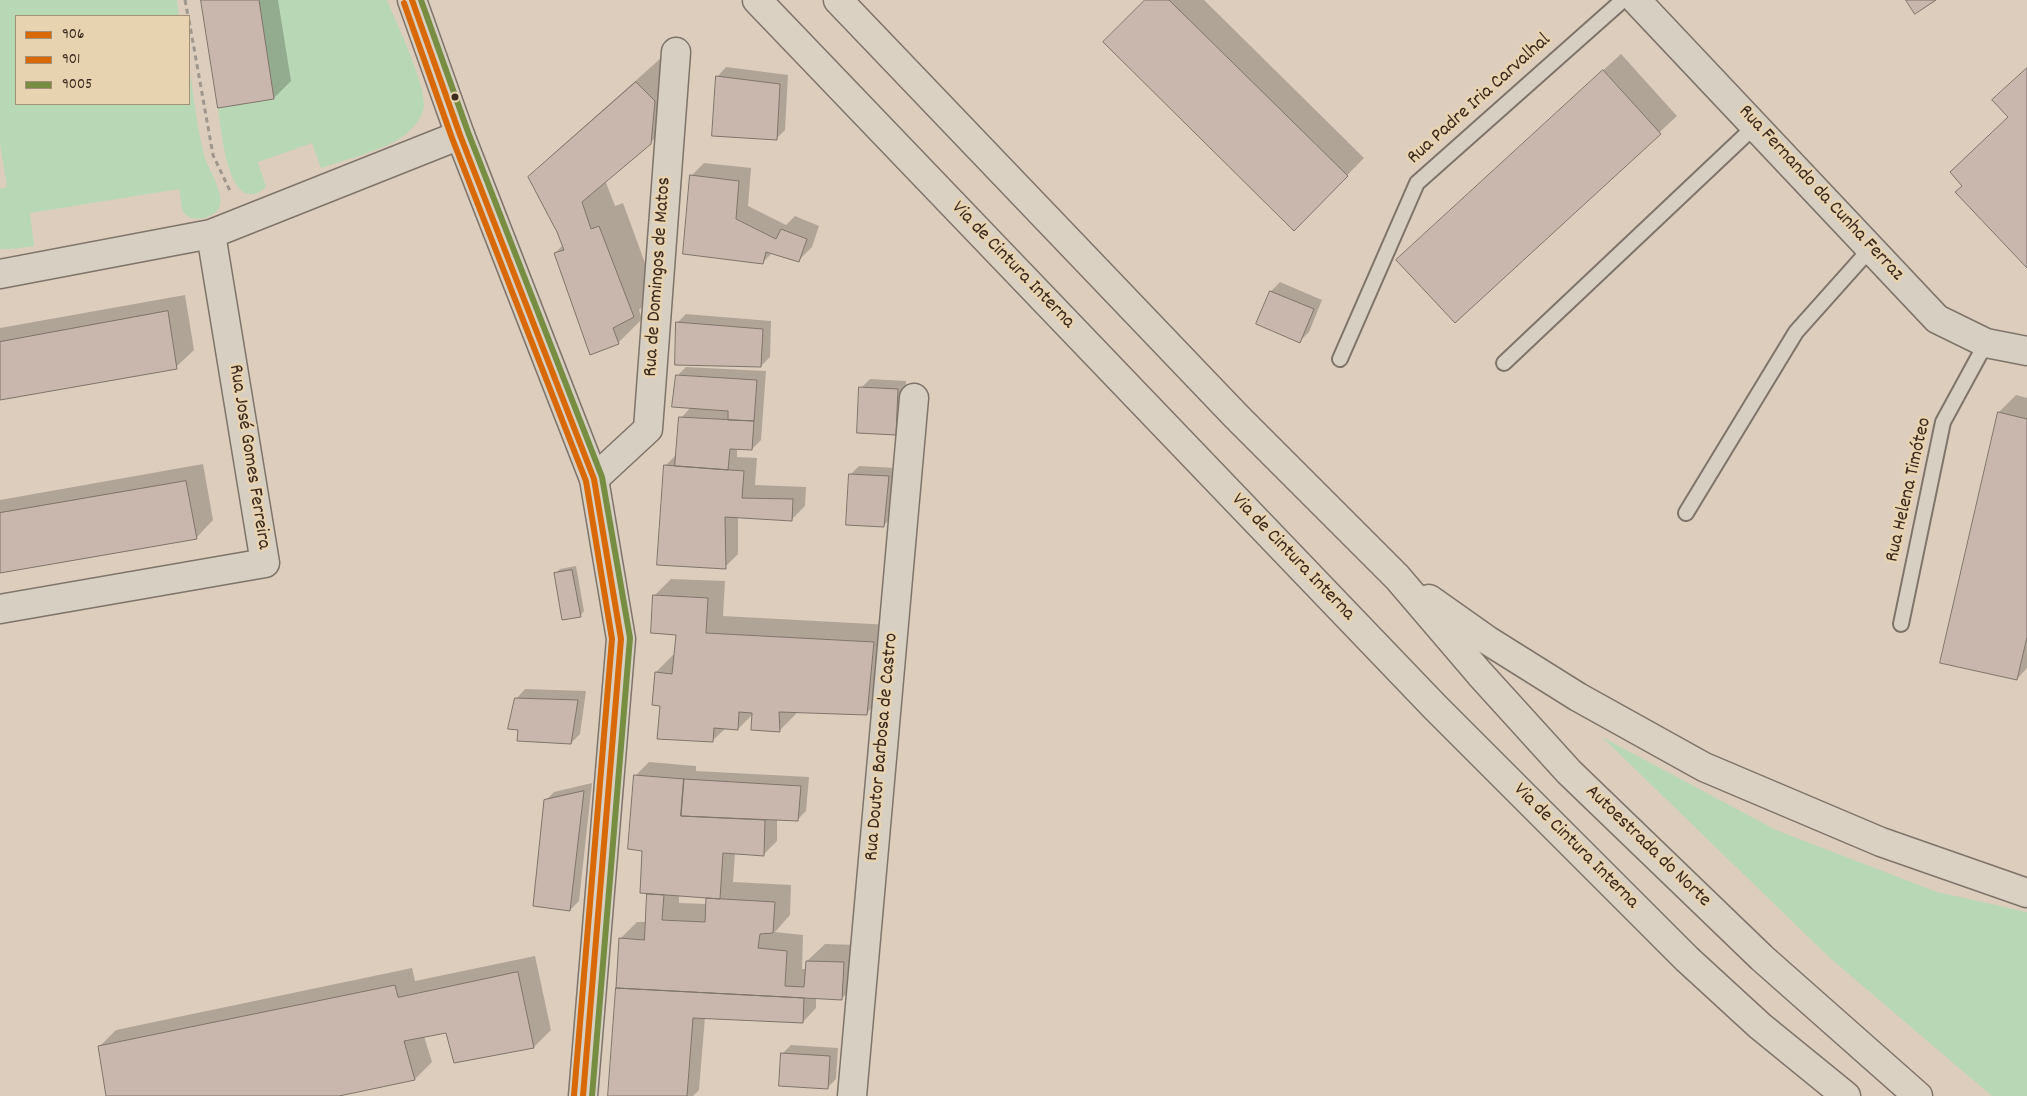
<!DOCTYPE html>
<html>
<head>
<meta charset="utf-8">
<style>
  body { margin:0 }
  #map { position:relative; width:2027px; height:1096px; overflow:hidden; background:#ddcdbd; font-family:Dekko,sans-serif }
  canvas { display:block }
  .legend { position:absolute; left:15px; top:15px; width:175px; height:90px; box-sizing:border-box; background:#e8d3b1; border:1px solid #a38f76; margin:0; padding:6px 9px; list-style:none; font-size:15px; color:#3b2a1e }
  .legend li { display:flex; align-items:center; gap:10px; height:25px }
  .legend b { width:25px; border:1px solid #a38f76 }
</style>
</head>
<body>
<div id="map">
<canvas width="2027" height="1096"></canvas>
<ul class="legend">
<li><b style="height:6px;background:#d86906"></b>906</li>
<li><b style="height:6px;background:#d86906"></b>901</li>
<li><b style="height:6px;background:#778e42"></b>9005</li>
</ul>
</div>
<script>
const ctx = document.querySelector('canvas').getContext('2d');
ctx.lineJoin = 'round';
function paint(path, color) {
  ctx.fillStyle = color;
  ctx.fill(path, 'evenodd');
}
function stroke(path, color, width, dash) {
  ctx.strokeStyle = color;
  ctx.lineWidth = width;
  ctx.lineCap = dash ? 'butt' : 'round';
  ctx.setLineDash(dash || []);
  ctx.stroke(path);
}
function drawText(font, color, halo, rows, align = 'center') {
  ctx.font = font + ' Dekko,sans-serif';
  ctx.lineWidth = 5;
  ctx.setLineDash([]);
  ctx.textBaseline = 'middle';
  ctx.strokeStyle = halo;
  ctx.fillStyle = color;
  for (const [text, x, y, turn = 0] of rows) {
    ctx.save();
    ctx.translate(x, y);
    ctx.rotate((+turn || 0) * Math.PI / 180);
    ctx.textAlign = isNaN(turn) ? turn : align;
    if (halo) ctx.strokeText(text, 0, 0);
    ctx.fillText(text, 0, 0);
    ctx.restore();
  }
}
paint(new Path2D(`
  M0 0H177L179 16H16V104H189V67C194 96 197 130 205 158 209 170 226 196 219 208 213 219 190 224 183 211 180 205 181 195 179 189L30 213 34 246 12 249H0V189L7 187 0 144Z
  M259 0H387C397 25 424 80 424 105 424 115 414 128 406 134 388 149 345 160 321 168L312 143 258 162 266 187C261 191 255 196 248 194 226 189 221 128 218 108L274 99Z
  M1602 737 1776 830 1937 892 2027 912V1096H1992L1831 959Z`), '#b8d8b5');
paint(new Path2D(`
  M202 0H278L291 81 274 98Z
  M1147 0H1204L1364 158 1294 229Z
  M1621 54 1677 116 1455 321 1415 243Z
  M660 59 678 78 674 119 650 143 605 180 615 206 623 203 656 293 639 310 642 319 618 343 555 253 563 245 558 232 529 178 553 154Z
  M726 67 788 75 785 130 776 139 714 135 718 76Z
  M704 163 751 168 748 206 786 225 795 216 819 226 812 247 798 261 772 253 762 263 691 176Z
  M1280 282 1322 300 1309 332 1300 341 1258 323 1271 291Z
  M185 295 194 350 176 367 0 399V328Z
  M686 314 771 321 770 357 761 366 677 323Z
  M686 367 766 371 761 440 752 449 737 448V457L757 458 755 485 806 487 805 506 791 520 738 517V554L725 567 665 466 677 454 681 418 691 407 677 376Z
  M870 379 906 381 904 425 895 434 861 388Z
  M2016 395 2027 398V668L2017 679 1999 412Z
  M203 464 213 520 196 538 0 571V500Z
  M859 466 897 468 892 517 883 526 851 474Z
  M576 566 584 611 580 616 556 573 560 569Z
  M671 579 725 581 723 616 891 625 883 696 866 714 796 711V714L779 731 754 713 738 729 726 728 712 741 661 704 656 672 673 655H675L678 634 654 596Z
  M525 689 586 691 580 734 571 743 517 698Z
  M649 762 696 766V771L809 777 806 811 797 820 777 819V841L763 855 735 853 733 882 791 885 790 915 775 932 803 935 802 969H807V961L825 944 861 945 859 981 842 998 816 997V1008L803 1022 705 1017 699 1090 693 1096H609L620 939 637 922H646L648 893 636 775ZM679 895 708 897 707 904 679 903Z
  M592 783 579 901 570 910 545 801 554 792Z
  M535 956 551 1030 534 1047 455 1062 447 1032 424 1036 432 1062 415 1079 333 1096H107L99 1047 116 1030 412 968 415 981Z
  M791 1045 838 1048 836 1079 827 1088 782 1054Z`), '#0003');
const building = new Path2D(`
  M201 0H259L274 99 218 108Z
  M1145 0H1169L1348 176 1294 231 1103 42Z
  M1906 0H1936L1915 14Z
  M2027 68V268L1955 192 1962 186 1950 172 2008 117 1992 100Z
  M1603 70 1661 134 1455 323 1396 260Z
  M716 76 780 84 777 140 712 136Z
  M636 82 655 101 651 144 582 202 591 229 599 226 634 317 613 328 619 344 590 355 554 253 564 250 557 232 528 177Z
  M690 175 739 181 736 219 776 239 781 229 807 239 799 262 766 252 763 264 683 254Z
  M1270 291 1314 309 1300 343 1256 324Z
  M168 311 177 369 0 400V342Z
  M676 322 763 329 761 367 675 365Z
  M676 375 757 380 754 421 728 420V411L672 407Z
  M859 387 898 389 896 435 857 433Z
  M1998 412 2027 419V637L2017 680 1940 663Z
  M679 417 754 421 752 450 730 449 728 470 675 466Z
  M664 465 744 471 742 498 793 499 792 521 725 517 726 569 657 565Z
  M849 474 889 476 884 527 846 525Z
  M186 481 197 539 0 573V513Z
  M572 570 581 617 562 620 554 573Z
  M653 595 708 598 706 633 874 642 867 715 779 712 780 732 751 730 752 713 739 712 738 730 714 728 713 742 657 739 660 706 652 705 655 672 672 674 676 635 651 633Z
  M515 698 578 700 571 744 517 741 518 730 508 729Z
  M634 775 684 779 681 816 765 820 764 856 723 853 720 899 640 893 642 851 628 849Z
  M684 779 801 786 798 821 681 816Z
  M584 791 570 911 533 906 544 800Z
  M647 894 664 895 662 920 705 922 706 898 775 902 773 933 760 934 758 948 787 951 785 986 804 987 806 961 844 962 842 1000 616 988 619 938 644 940Z
  M518 972 534 1048 454 1063 446 1033 404 1041 415 1080 339 1096H106L98 1046 395 985 398 997Z
  M616 988 804 998 803 1023 693 1018 687 1096H608Z
  M781 1053 830 1056 828 1089 779 1086Z`);
paint(building, '#c9b7ad');
stroke(building, '#7f746a', 1);
const service = new Path2D(`
  M1340 359 1417 183 1623 0
  M1504 363 1755 126
  M1686 513 1796 332 1871 248
  M1901 624 1943 422 1986 343`);
const minor = new Path2D(`
  M1636 0 1937 319 1986 343 2027 351
  M0 274 211 234 460 135
  M594 479 648 429 676 52
  M0 609 265 563 211 234
  M852 1096 914 398`);
const secondary = new Path2D(`
  M412 0 460 135 594 479 621 639 583 1096`);
const motorway = new Path2D(`
  M757 0 1435 707 1687 959 1760 1026 1846 1096
  M838 0 1237 417 1397 577 1480 674 1569 772 1762 958 1918 1096
  M1429 599 1487 640 1578 697 1704 767 1881 842 2027 893`);
stroke(service, '#7f746a', 18);
stroke(minor, '#7f746a', 31);
stroke(secondary, '#7f746a', 31);
stroke(motorway, '#7f746a', 31);
stroke(new Path2D(`
  M185 0 188 16
  M189 20 213 155 231 193`), '#9f978d', 3, [5, 4]);
stroke(service, '#d7cfc2', 14);
stroke(minor, '#d7cfc2', 28);
stroke(secondary, '#d7cfc2', 28);
stroke(motorway, '#dad1c3', 28);
stroke(new Path2D(`
  M412 0 460 135 594 479 621 639 583 1096`), '#d86906', 6);
stroke(new Path2D(`
  M404 3 452 138 586 481 612 639 574 1095`), '#d86906', 6);
stroke(new Path2D(`
  M421 0 468 132 602 477 630 638 592 1096`), '#778e42', 6);
for (const [x, y, r, color] of [
  [455,97,4.5,"#3b2a1e"]
]) {
  const dot = new Path2D();
  dot.arc(x, y, r, 0, 2 * Math.PI);
  ctx.fillStyle = color;
  ctx.fill(dot);
  stroke(dot, '#e8d3b1', 2);
}
drawText('20px', '#3b2a1e', '#e8d3b1', [
  ["Rua Padre Iria Carvalhal",1480,100,-42],
  ["Rua Fernando da Cunha Ferraz",1820,194,47],
  ["Via de Cintura Interna",1012,266,46],
  ["Rua de Domingos de Matos",659,277,-86],
  ["Rua José Gomes Ferreira",248,457,81],
  ["Rua Helena Timóteo",1910,490,-77],
  ["Via de Cintura Interna",1292,558,46],
  ["Rua Doutor Barbosa de Castro",883,747,-85],
  ["Via de Cintura Interna",1575,847,45],
  ["Autoestrada do Norte",1647,847,44]
]);
</script>
</body>
</html>
